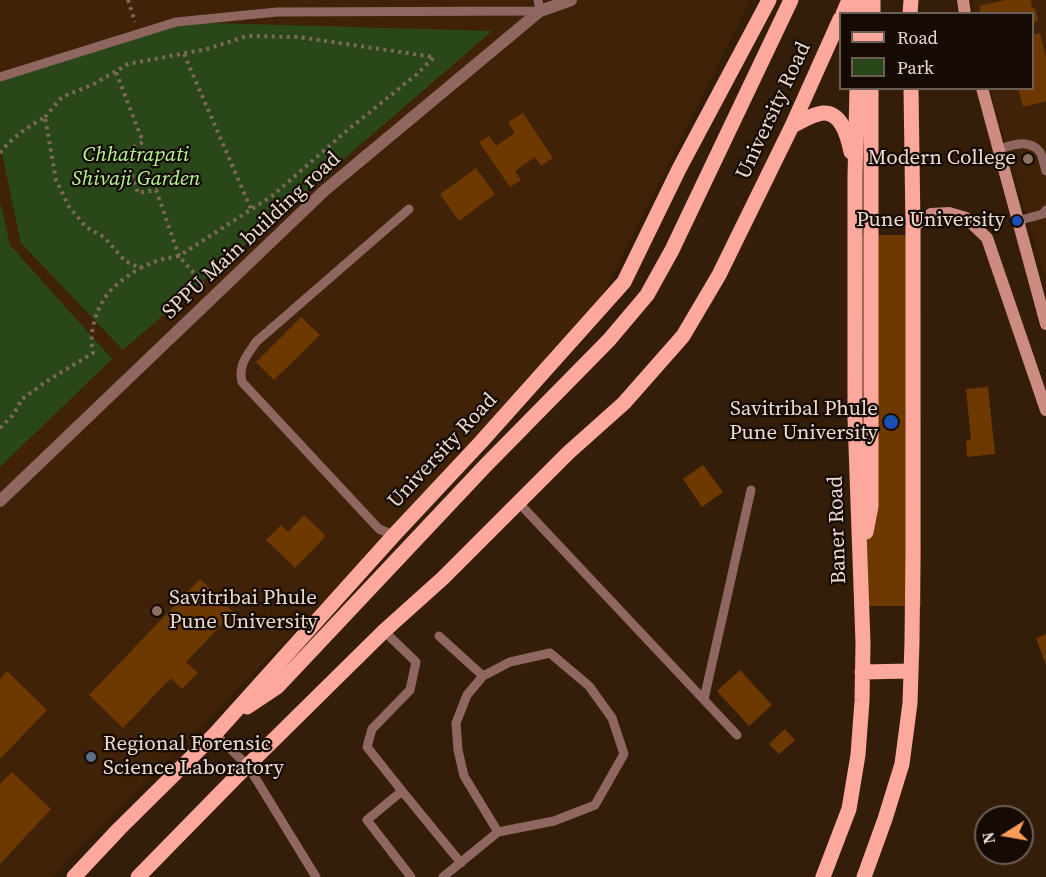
<!DOCTYPE html>
<html>
<head>
<meta charset="utf-8">
<style>
  body { margin:0 }
  #map { position:relative; width:1046px; height:877px; overflow:hidden; background:#351e09; font-family:"Source Serif 4",serif }
  canvas { display:block }
  .legend { position:absolute; left:839px; top:12px; width:195px; height:78px; box-sizing:border-box; background:#150a04; border:2px solid #6b5e55; margin:0; padding:8px 10px; list-style:none; font-size:18px; color:#ebdbcf }
  .legend li { display:flex; align-items:center; gap:12px; height:30px }
  .legend b { width:30px; border:2px solid #6b5e55 }
  .north { position:absolute; left:974px; top:805px; width:60px; height:60px; box-sizing:border-box; background:#150a04; border:2px solid #6b5e55; border-radius:50%; rotate:259deg; font-size:16px; font-weight:700; line-height:24px; text-align:center; color:#ebdbcf }
  .north::after { content:''; display:block; margin:auto; width:21px; height:27px; background:#fe9b58; clip-path:polygon(50% 0,100% 100%,50% 72%,0 100%) }
</style>
</head>
<body>
<div id="map">
<canvas width="1046" height="877"></canvas>
<ul class="legend">
<li><b style="height:8px;background:#fda89c"></b>Road</li>
<li><b style="height:16px;background:#2a471a"></b>Park</li>
</ul>
<div class="north">N</div>
</div>
<script>
const ctx = document.querySelector('canvas').getContext('2d');
ctx.lineJoin = 'round';
function paint(path, color) {
  ctx.fillStyle = color;
  ctx.fill(path, 'evenodd');
}
function stroke(path, color, width, dash) {
  ctx.strokeStyle = color;
  ctx.lineWidth = width;
  ctx.lineCap = dash ? 'butt' : 'round';
  ctx.setLineDash(dash || []);
  ctx.stroke(path);
}
function drawText(font, color, halo, rows, align = 'center') {
  ctx.font = font + ' "Source Serif 4",serif';
  ctx.lineWidth = 4.5;
  ctx.setLineDash([]);
  ctx.textBaseline = 'middle';
  ctx.strokeStyle = halo;
  ctx.fillStyle = color;
  for (const [text, x, y, turn = 0] of rows) {
    ctx.save();
    ctx.translate(x, y);
    ctx.rotate((+turn || 0) * Math.PI / 180);
    ctx.textAlign = isNaN(turn) ? turn : align;
    if (halo) ctx.strokeText(text, 0, 0);
    ctx.fillText(text, 0, 0);
    ctx.restore();
  }
}
paint(new Path2D(`
  M0 0H750L578 344 52 877H0Z
  M972 0H1046V281L990 89 1032 88V14L975 13Z`), '#3f2207');
paint(new Path2D(`
  M176 22 492 31 123 350 21 243 0 145V76Z
  M0 202 10 245 112 359 0 467Z`), '#2a471a');
paint(new Path2D(`
  M1005 0H1031L1032 8 1035 7 1038 21 1032 23V14H981L979 6Z
  M1040 33 1046 57V101L1023 107 1018 88H1032V35Z
  M523 113 553 158 541 166 535 157 515 171 521 180 510 187 479 142 489 136 496 146 515 133 508 122Z
  M476 168 495 194 459 221 440 194Z
  M863 235H920L921 606H864Z
  M301 317 320 335 274 380 256 362Z
  M988 387 995 454 967 457 966 441 971 440 966 389Z
  M703 465 723 492 702 507 683 479Z
  M304 515 326 536 295 568 266 540 281 525 288 532Z
  M200 579 234 612 186 662 198 673 182 689 171 678 123 728 89 695Z
  M1046 634V665L1036 638Z
  M740 670 772 705 749 726 717 691Z
  M7 671 47 710 0 759V679Z
  M785 729 795 740 779 754 769 744Z
  M12 772 51 809 0 864V784Z`), '#6e3900');
stroke(new Path2D(`
  M128 0 135 22
  M184 54 251 209
  M45 117 62 97 94 84 128 64 207 49 247 36 298 37 434 57 417 74 344 133 272 196 179 256 156 190 138 193 124 152 143 142 116 72
  M0 153C12 137 28 127 45 117L56 180 69 207 86 227 104 237 125 261 140 268 159 260 179 256 204 285
  M0 428 13 415 22 399 47 381 93 353C88 331 97 304 113 288 121 280 131 274 140 268`), '#7d6957', 4, [3, 4.5]);
stroke(new Path2D(`
  M0 77 176 22 277 12 540 11 538 0
  M999 149C1013 145 1029 138 1040 152 1043 157 1044 165 1046 171
  M1017 221 1043 214 1046 210
  M518 502 737 735
  M394 535 379 529 242 382C238 364 247 356 256 342L409 209
  M384 631 416 662 410 690 372 729 367 747 402 791
  M439 636 483 676
  M704 699 751 490
  M215 734 248 766 316 877
  M411 877 367 820 402 791 461 863
  M443 877 498 832 554 821 595 805 624 754 612 718 589 686 550 653 510 662 483 676 467 695 456 723 458 750 464 776 498 832`), '#8f6660', 9);
stroke(new Path2D(`
  M0 501 324 191 540 11 571 0`), '#8f6660', 12);
stroke(new Path2D(`
  M963 0 965 14
  M982 88 1046 324
  M913 227 931 214 949 213 966 218 987 238 1046 410`), '#cd8b82', 12);
stroke(new Path2D(`
  M843 14 849 0
  M859 14V0
  M873 14V0
  M910 14 911 0
  M792 126C801 122 812 114 823 113 842 112 848 137 851 152
  M866 532 871 506V88
  M862 672 911 671
  M247 707 277 687 486 465 609 340 647 295 672 250 791 0
  M74 877 119 829 215 734 394 535 481 442 624 282 679 169 769 0
  M138 877 237 776 384 631 443 578 568 453 624 403 683 336 719 275 792 126 840 19
  M823 877 849 809 858 755 862 701 863 643 855 418V176L857 88
  M864 877 885 819 902 764 910 703 912 642 913 554V227L911 88`), '#fda89c', 15);
for (const [x, y, r, color] of [
  [1028,159,6,"#8d6e63"],
  [1017,221,6,"#1a4fb4"],
  [891,422,8,"#1a4fb4"],
  [157,611,6,"#8d6e63"],
  [91,757,6,"#5c6f8a"]
]) {
  const dot = new Path2D();
  dot.arc(x, y, r, 0, 2 * Math.PI);
  ctx.fillStyle = color;
  ctx.fill(dot);
  stroke(dot, '#150a04', 2);
}
drawText('21px', '#ebdbcf', '#150a04', [
  ["University Road",774,111,-65],
  ["SPPU Main building road",252,236,-43],
  ["University Road",443,451,-47],
  ["Baner Road",838,530,-92]
]);
drawText('italic 21px', '#b3f890', '#150a04', [
  ["Chhatrapati",136,156],
  ["Shivaji Garden",136,180]
]);
drawText('21px', '#ebdbcf', '#150a04', [
  ["Modern College",1016,159],
  ["Pune University",1005,221],
  ["Savitribal Phule",878,410],
  ["Pune University",878,434],
  ["Savitribai Phule",169,599,"left"],
  ["Pune University",169,623,"left"],
  ["Regional Forensic",103,745,"left"],
  ["Science Laboratory",103,769,"left"]
], 'right');
</script>
</body>
</html>
